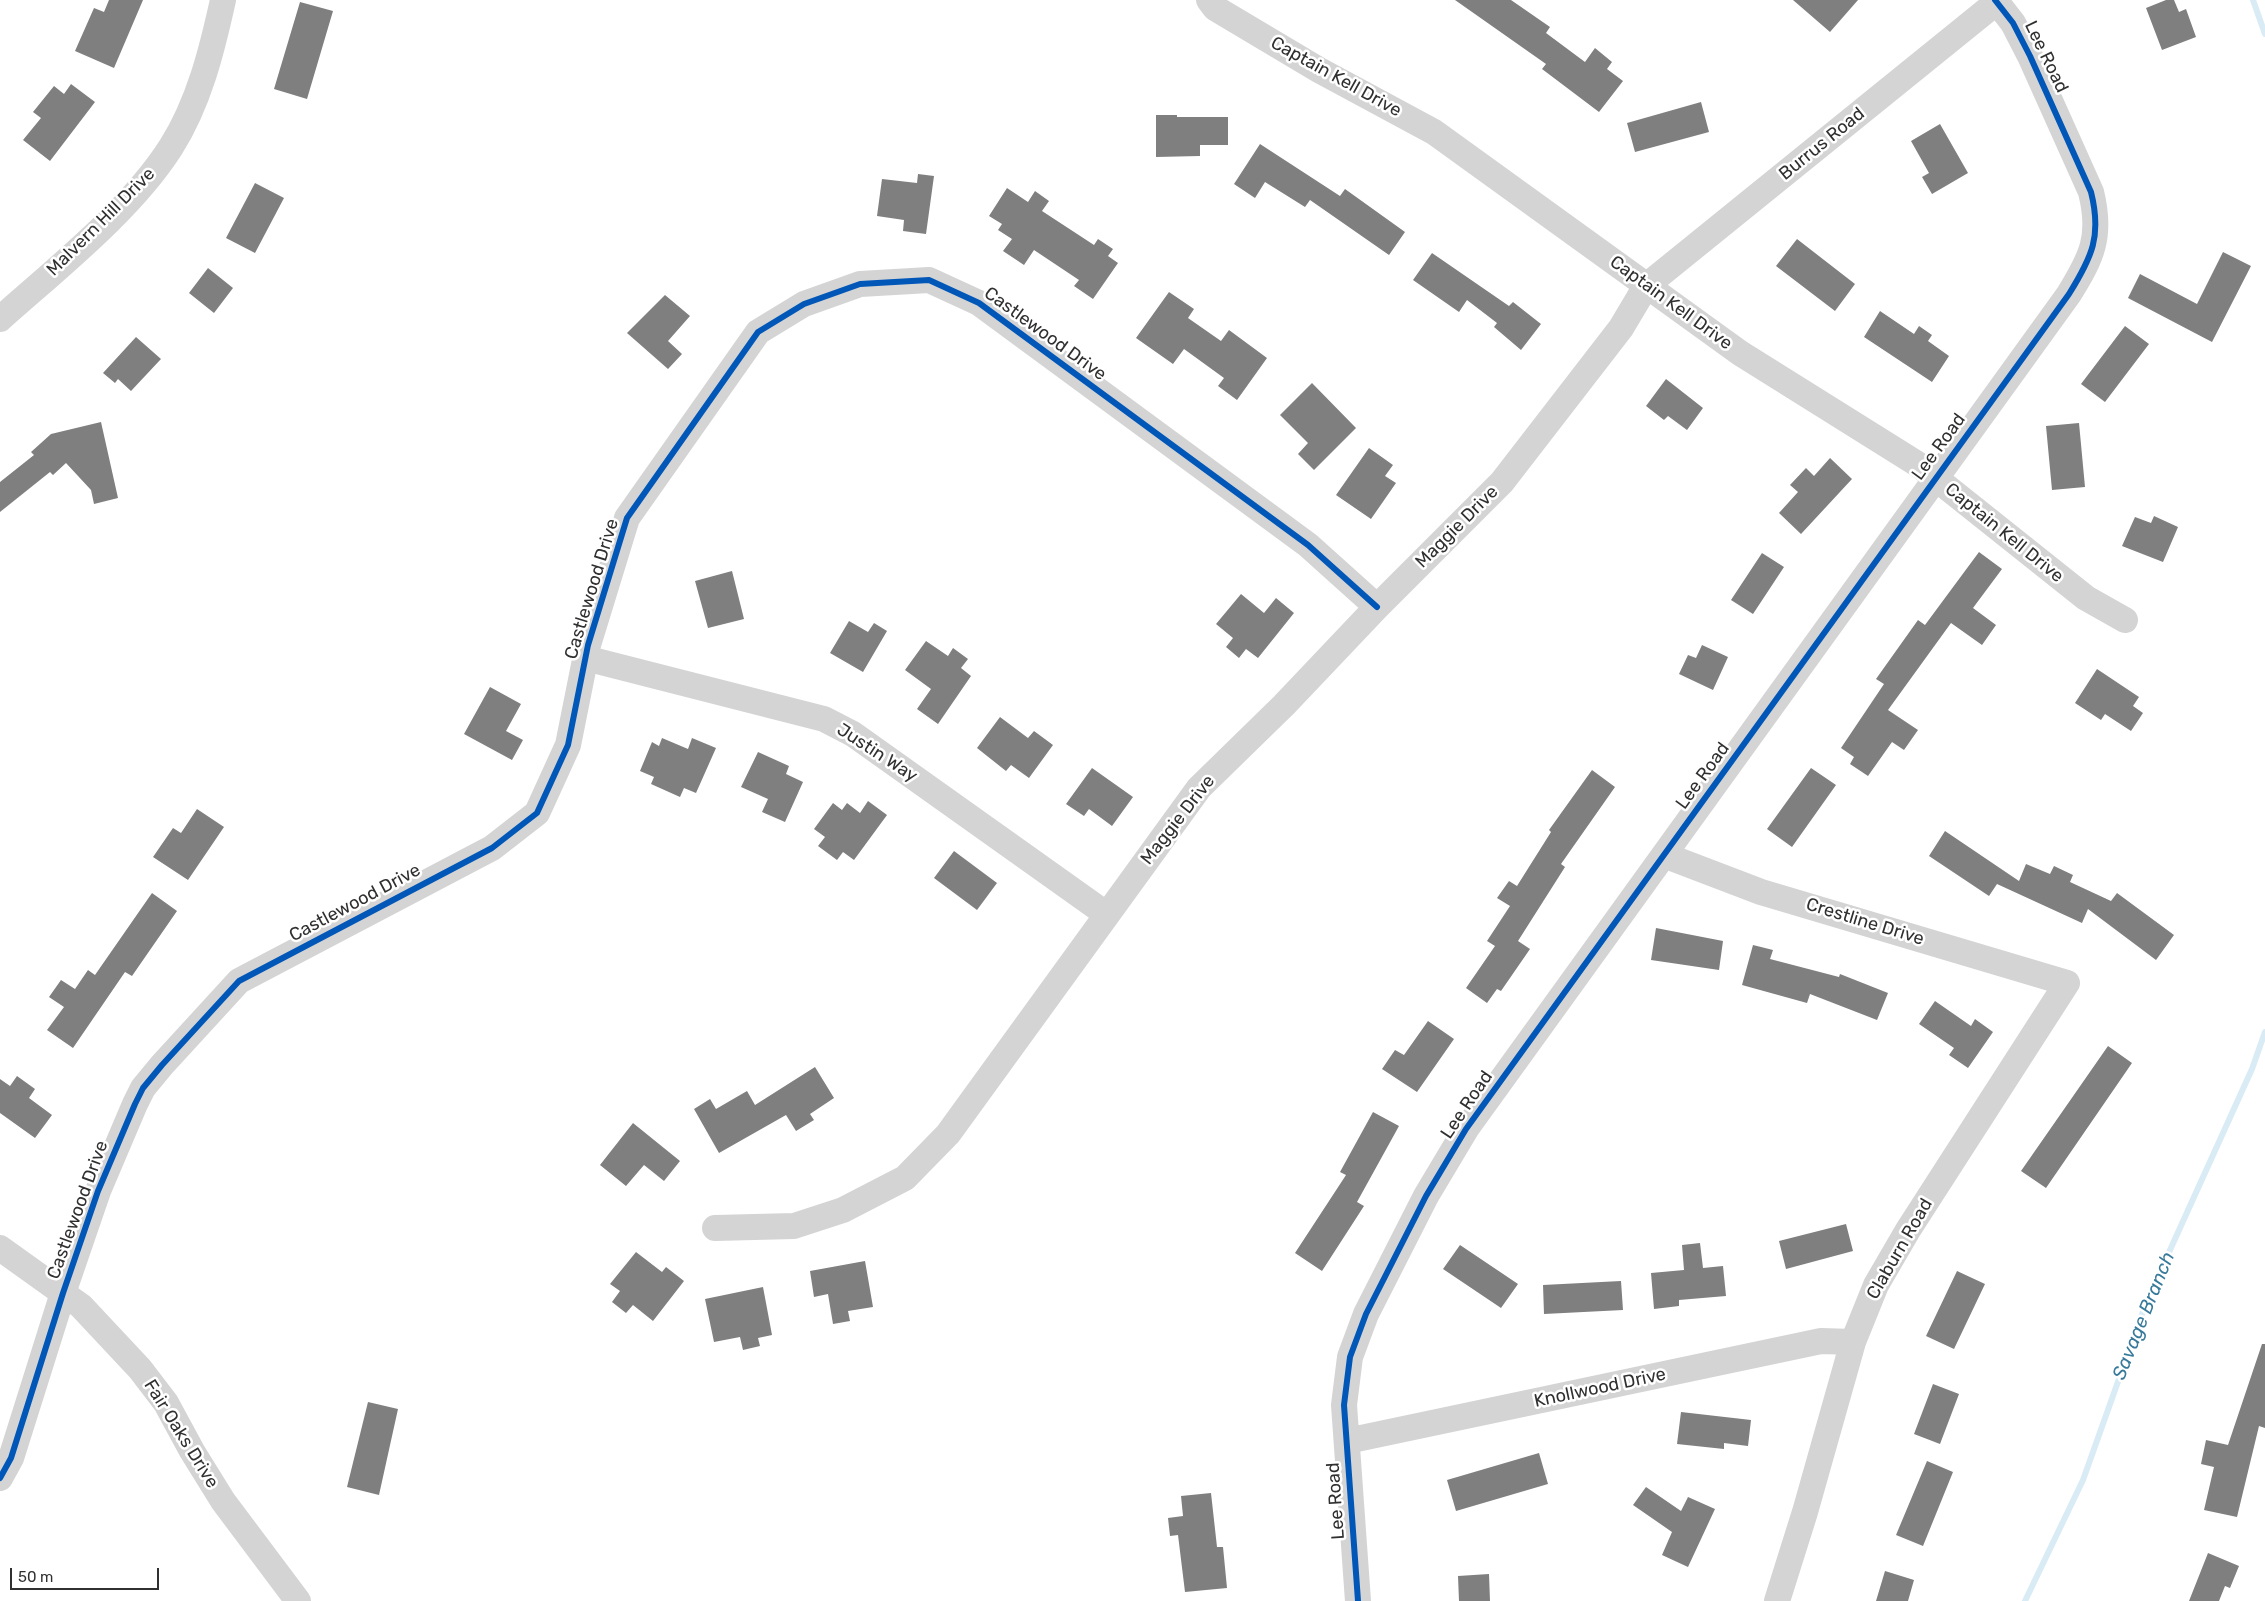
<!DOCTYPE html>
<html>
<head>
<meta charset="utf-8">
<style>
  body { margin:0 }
  #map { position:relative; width:2265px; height:1601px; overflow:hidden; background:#fff; font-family:Rubik,sans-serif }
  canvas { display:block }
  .scale { position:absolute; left:10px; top:1568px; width:149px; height:22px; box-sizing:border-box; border:2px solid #303030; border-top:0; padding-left:6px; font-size:15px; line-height:18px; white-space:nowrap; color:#303030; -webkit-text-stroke:4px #fff; paint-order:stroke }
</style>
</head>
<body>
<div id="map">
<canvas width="2265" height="1601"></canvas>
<div class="scale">50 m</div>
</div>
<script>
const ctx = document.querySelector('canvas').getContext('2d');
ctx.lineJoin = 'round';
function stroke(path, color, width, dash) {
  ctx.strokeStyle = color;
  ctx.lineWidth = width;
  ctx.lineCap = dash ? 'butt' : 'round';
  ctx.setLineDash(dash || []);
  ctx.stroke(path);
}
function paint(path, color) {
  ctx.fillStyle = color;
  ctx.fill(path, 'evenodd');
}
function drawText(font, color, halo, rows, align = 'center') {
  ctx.font = font + ' Rubik,sans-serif';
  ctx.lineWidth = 5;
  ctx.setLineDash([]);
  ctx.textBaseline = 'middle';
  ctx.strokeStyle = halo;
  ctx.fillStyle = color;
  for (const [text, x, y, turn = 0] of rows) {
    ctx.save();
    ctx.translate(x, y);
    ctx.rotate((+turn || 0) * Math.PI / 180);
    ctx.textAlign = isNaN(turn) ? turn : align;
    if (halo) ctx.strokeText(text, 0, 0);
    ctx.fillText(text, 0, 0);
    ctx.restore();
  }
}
stroke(new Path2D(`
  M2253 0 2265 34
  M2025 1601 2083 1480 2146 1303 2252 1069 2265 1032`), '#d9ebf4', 6);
paint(new Path2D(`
  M109 0H143L114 68 75 51 94 8 104 12Z
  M1455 0H1511L1550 27 1546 33 1585 62 1595 48 1612 62 1607 69 1623 81 1599 112 1542 69 1546 64Z
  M1793 0H1858L1830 32Z
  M2166 0H2174L2179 12 2186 9 2196 37 2162 50 2146 8Z
  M300 2 333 11 307 99 274 89Z
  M71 84 95 102 50 161 23 140 41 118 33 112 54 86 64 94Z
  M1701 102 1709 132 1635 152 1627 123Z
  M1156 115H1177V117H1228V145H1200V156L1156 157Z
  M1940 124 1968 173 1932 194 1922 177 1929 173 1911 141Z
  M1260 144 1340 196 1345 189 1405 232 1389 255 1310 200 1305 207 1265 182 1255 198 1234 184Z
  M918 174 934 176 926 234 903 231 904 220 877 216 882 179 917 183Z
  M255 183 284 198 255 253 226 238Z
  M1007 188 1028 202 1035 191 1049 201 1042 211 1094 245 1098 239 1113 249 1108 256 1118 263 1093 299 1074 286 1079 280 1034 250 1024 265 1003 251 1012 239 998 230 1002 224 989 216Z
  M1797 239 1855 284 1835 311 1776 266Z
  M2223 252 2251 266 2212 342 2128 298 2140 274 2197 304Z
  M1432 253 1509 306 1513 302 1541 324 1521 350 1494 327 1497 323 1467 300 1459 312 1413 280Z
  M208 268 233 288 214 313 189 293Z
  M1169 292 1194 309 1188 318 1221 341 1229 330 1267 358 1237 400 1218 386 1224 378 1184 349 1173 364 1136 338Z
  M665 295 690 316 668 341 682 354 668 369 627 333Z
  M1880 311 1914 334 1919 326 1932 335 1928 341 1949 356 1932 382 1864 337Z
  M2125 326 2149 344 2105 402 2081 384Z
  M136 337 161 359 131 391 118 379 115 383 103 373Z
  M1666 379 1703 408 1687 430 1668 416 1664 420 1646 406Z
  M1312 383 1356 428 1314 470 1298 454 1308 443 1280 415Z
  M101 422 118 498 94 504 91 490 66 463 53 475 50 472 0 512V482L34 455 31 452 51 434Z
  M2079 423 2085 487 2052 490 2046 426Z
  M1369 448 1393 465 1385 476 1396 483 1371 519 1336 495Z
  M1830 458 1852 479 1801 534 1779 513 1798 492 1790 485 1806 468 1814 476Z
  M2154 516 2178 527 2163 562 2122 546 2135 517 2151 523Z
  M1979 552 2002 569 1973 608 1996 625 1982 645 1951 623 1888 710 1918 730 1904 750 1892 742 1868 776 1850 764 1854 757 1841 748 1884 684 1876 679 1918 620 1925 625Z
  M1762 553 1784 567 1753 614 1731 600Z
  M732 571 744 619 708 628 695 581Z
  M1241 594 1264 613 1276 598 1294 613 1258 658 1246 649 1239 658 1226 647 1233 638 1216 624Z
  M849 621 868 632 874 623 887 631 863 672 830 653Z
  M926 641 948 656 953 648 968 659 961 668 971 676 938 724 917 709 931 689 905 670Z
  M1702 645 1728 657 1713 690 1679 674 1688 655 1696 658Z
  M2097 669 2139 697 2133 706 2143 713 2131 731 2105 714 2101 720 2075 703Z
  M490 687 521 704 506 731 523 740 512 760 464 734Z
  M1000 717 1028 738 1034 731 1053 745 1029 778 1011 765 1006 771 977 748Z
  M662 738 688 749 692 738 716 748 696 793 684 788 680 797 651 784 654 777 640 771 652 742 659 746Z
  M758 752 789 766 786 774 803 782 785 822 762 812 768 799 741 787Z
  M1092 768 1133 797 1112 826 1089 809 1084 816 1066 804Z
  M1811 768 1836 785 1792 847 1767 829Z
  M1592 770 1615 787 1561 864 1565 867 1518 941 1530 949 1501 991 1497 989 1487 1003 1466 988 1495 946 1487 941 1510 906 1497 898 1509 881 1517 886 1551 832 1549 830Z
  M868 801 887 815 854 860 843 852 837 860 818 846 825 837 814 829 833 803 842 810 847 803 860 813Z
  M197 809 224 827 188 880 153 857 173 828 181 833Z
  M1945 831 2019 881 2026 864 2050 874 2054 866 2073 875 2070 882 2111 901 2117 893 2174 935 2156 960 2088 909 2082 923 1997 884 1989 896 1929 856Z
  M954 851 997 883 977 910 934 878Z
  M152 893 177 911 132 976 125 972 73 1048 47 1030 64 1007 49 997 61 980 75 989 88 970 95 975Z
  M1656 928 1723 941 1719 970 1651 960Z
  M1753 945 1773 950 1770 959 1839 977 1840 974 1888 993 1877 1020 1810 994 1807 1003 1742 985Z
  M1935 1001 1971 1026 1975 1019 1993 1032 1968 1068 1949 1055 1954 1048 1919 1024Z
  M1428 1021 1454 1039 1417 1092 1382 1069 1395 1050 1404 1055Z
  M2108 1046 2132 1063 2046 1188 2021 1171Z
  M815 1067 834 1098 810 1114 814 1120 796 1131 786 1115 719 1153 694 1109 710 1099 716 1109 747 1091 755 1105Z
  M17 1076 35 1089 29 1098 52 1115 35 1138 0 1113V1079L10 1086Z
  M1373 1112 1399 1126 1357 1202 1364 1206 1322 1271 1295 1253 1346 1175 1340 1172Z
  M633 1123 680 1161 664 1181 644 1165 626 1186 600 1165Z
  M1846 1224 1853 1251 1786 1269 1779 1241Z
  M1700 1243 1703 1268 1723 1266 1726 1296 1679 1300V1306L1654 1309 1651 1273 1684 1270 1682 1245Z
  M1460 1245 1518 1284 1501 1308 1443 1269Z
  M636 1252 662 1272 666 1267 684 1281 653 1321 633 1305 626 1313 612 1302 620 1291 610 1284Z
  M865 1261 873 1307 848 1311 850 1321 833 1324 828 1294 814 1297 810 1271Z
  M1957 1271 1985 1284 1954 1349 1926 1336Z
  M1621 1281 1623 1310 1544 1314 1543 1285Z
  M763 1287 772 1335 758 1338 760 1346 743 1350 740 1337 714 1342 705 1299Z
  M2262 1344H2265V1428L2259 1426 2237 1517 2204 1510 2214 1467 2201 1464 2206 1440 2228 1445Z
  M1933 1384 1959 1394 1940 1444 1914 1434Z
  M368 1402 398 1409 379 1495 347 1487Z
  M1681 1412 1751 1420 1748 1446 1724 1443V1449L1677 1444Z
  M1539 1453 1548 1484 1456 1511 1447 1480Z
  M1927 1461 1953 1472 1923 1546 1896 1535Z
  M1646 1487 1681 1511 1688 1497 1715 1509 1688 1567 1662 1555 1672 1532 1633 1505Z
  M1211 1493 1217 1547H1223L1227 1588 1185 1592 1178 1535 1170 1536 1168 1518 1183 1516 1181 1496Z
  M2208 1553 2239 1566 2230 1588 2225 1586 2219 1601H2189Z
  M1885 1571 1914 1580 1908 1601H1876Z
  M1489 1574 1490 1601H1459L1458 1576Z`), '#7f7f7f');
stroke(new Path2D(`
  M1209 0 1215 8 1319 70 1434 132 1740 353 1919 465 2086 598 2125 620
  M0 319C56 269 131 210 171 147 199 103 212 50 223 0
  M585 658 824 719 853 734 1106 914
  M1664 855 1761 892 2067 983 1908 1230 1876 1285 1853 1342 1805 1512 1777 1601
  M715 1228 794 1226 843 1210 905 1178 948 1134 1199 788 1284 705 1377 607 1502 482 1621 328 1646 286 1997 2
  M0 1248 81 1306 140 1369 166 1403 192 1451 223 1501 298 1601
  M1347 1441 1821 1341 1853 1342
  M0 1478 11 1458 63 1293 98 1191 135 1104 143 1088 162 1065 239 981 492 848 537 813 568 745 588 645 627 518 758 332 804 304 860 284 929 280 979 303 1308 545 1377 607
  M1358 1601 1344 1405 1350 1357 1366 1314 1426 1196 1466 1129 2069 294C2092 257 2102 236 2091 192L2030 56 2013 23 1995 0`), '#d4d4d4', 26);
stroke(new Path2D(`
  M0 1478 11 1458 63 1293 98 1191 135 1104 143 1088 162 1065 239 981 492 848 537 813 568 745 588 645 627 518 758 332 804 304 860 284 929 280 979 303 1308 545 1377 607
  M1358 1601 1344 1405 1350 1357 1366 1314 1426 1196 1466 1129 2069 294C2092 257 2102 236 2091 192L2030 56 2013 23 1995 0`), '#0057b8', 6);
drawText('18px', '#303030', '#fff', [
  ["Lee Road",2046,57,64],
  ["Captain Kell Drive",1336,77,29],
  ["Burrus Road",1822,144,-39],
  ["Malvern Hill Drive",101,222,-45],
  ["Captain Kell Drive",1671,303,36],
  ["Castlewood Drive",1045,334,36],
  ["Lee Road",1939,447,-54],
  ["Maggie Drive",1457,527,-45],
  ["Captain Kell Drive",2004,533,39],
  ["Castlewood Drive",592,589,-73],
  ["Justin Way",877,753,33],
  ["Lee Road",1703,776,-54],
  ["Maggie Drive",1178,820,-52],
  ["Castlewood Drive",355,903,-28],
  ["Crestline Drive",1865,922,17],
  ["Lee Road",1467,1105,-56],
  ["Castlewood Drive",78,1210,-70],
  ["Claburn Road",1900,1249,-60],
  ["Knollwood Drive",1600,1388,-12],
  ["Fair Oaks Drive",181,1434,58],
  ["Lee Road",1336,1501,-94]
]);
drawText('italic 19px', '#377a9a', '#fff', [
  ["Savage Branch",2144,1316,-68]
]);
</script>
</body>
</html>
